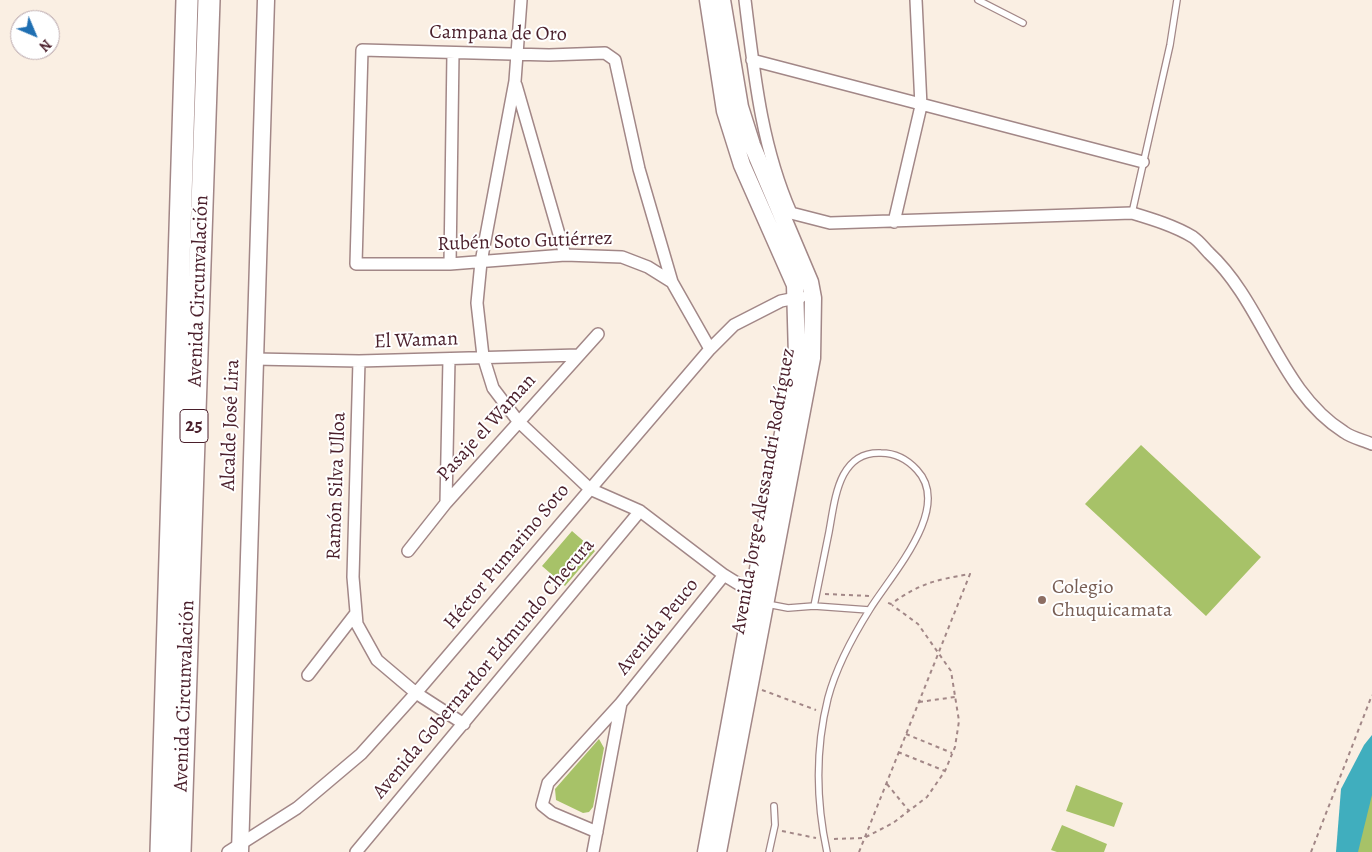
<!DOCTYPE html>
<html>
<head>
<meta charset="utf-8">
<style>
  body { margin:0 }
  #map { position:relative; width:1372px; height:852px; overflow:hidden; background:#faefe3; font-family:Alegreya,serif }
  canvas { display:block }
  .north { position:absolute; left:10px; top:10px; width:50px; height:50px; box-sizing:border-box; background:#fff; border:1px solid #b7a5aa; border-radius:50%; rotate:135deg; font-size:14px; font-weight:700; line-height:20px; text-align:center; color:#4a1f2b }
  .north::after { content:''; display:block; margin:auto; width:18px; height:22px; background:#1f6fb2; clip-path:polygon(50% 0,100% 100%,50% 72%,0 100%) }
</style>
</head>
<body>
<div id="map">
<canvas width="1372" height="852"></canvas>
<div class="north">N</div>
</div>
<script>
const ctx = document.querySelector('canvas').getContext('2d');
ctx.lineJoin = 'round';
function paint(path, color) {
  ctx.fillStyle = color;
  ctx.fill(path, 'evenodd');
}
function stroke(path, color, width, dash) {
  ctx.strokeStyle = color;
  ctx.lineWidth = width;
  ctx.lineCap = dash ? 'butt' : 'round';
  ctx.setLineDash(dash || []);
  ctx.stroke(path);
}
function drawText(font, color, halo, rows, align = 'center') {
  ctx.font = font + ' Alegreya,serif';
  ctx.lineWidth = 4;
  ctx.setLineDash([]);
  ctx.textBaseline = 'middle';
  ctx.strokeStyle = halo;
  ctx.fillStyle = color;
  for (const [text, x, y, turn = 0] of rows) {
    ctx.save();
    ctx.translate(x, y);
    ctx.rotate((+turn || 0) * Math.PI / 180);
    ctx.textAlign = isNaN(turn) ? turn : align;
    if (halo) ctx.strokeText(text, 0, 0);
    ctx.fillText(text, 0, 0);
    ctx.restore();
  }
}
paint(new Path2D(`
  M1141 445 1261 557 1206 616 1085 504Z
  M572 531 595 551 565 586 542 566Z
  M599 739 604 748 593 807 589 812 583 813 556 800 555 789Z
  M1372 747V852H1336Z
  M1076 785 1123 803 1114 827 1066 811Z
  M1062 825 1107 844 1104 852H1057L1051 850Z`), '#a7c268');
paint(new Path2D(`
  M1372 735V795L1358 852H1336L1341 789 1364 745Z`), '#40aebe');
const lane = new Path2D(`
  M978 0 1023 23
  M1132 213 1170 45 1177 0
  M767 604 788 608 814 606 869 610
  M814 606C819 581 824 557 829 532 835 500 838 451 881 453 896 453 907 459 917 470 953 508 891 575 870 609 853 636 836 668 828 698 815 750 816 801 827 852
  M769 852 775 825 774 806`);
const street = new Path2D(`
  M521 0 515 81 481 262 477 303 483 356 493 388 518 421 590 489 640 511 724 575 758 596
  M745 0C754 72 761 145 791 213
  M752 60 1143 162
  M516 85 565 255
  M780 206 791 213 830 223 1132 213C1152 219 1175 226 1193 237 1199 241 1204 248 1209 253 1264 304 1279 391 1344 432 1352 438 1363 440 1372 444
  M894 222 921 106 916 0
  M450 264 453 53
  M672 282 639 169 615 60 605 53 549 55 362 50 356 264H450L565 255 622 257 648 267 672 282 710 349
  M254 359 359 361 579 355
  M359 361 353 577 357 624 377 660 416 693 464 724
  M446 503 449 359
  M408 551 446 503 598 334
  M308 675 356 613
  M597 832 552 813 542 805 548 783 621 703
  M228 852 297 808 361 754 416 693 710 349 734 325 781 301 801 297
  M356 852 640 511
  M593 852 621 703 724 575`);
const secondary = new Path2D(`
  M240 852 266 0
  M706 852 797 357 795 285 742 165 725 111 708 0
  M718 852 812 358 813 298 810 282 752 145 740 107 722 0`);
const highway = new Path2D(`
  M161 852 187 0
  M180 852 209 0`);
stroke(lane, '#a28787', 8);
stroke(street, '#a28787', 14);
stroke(secondary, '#a28787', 19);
stroke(highway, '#a28787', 24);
stroke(new Path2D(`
  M825 594 870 596
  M762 690 816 710
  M919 702 955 697
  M906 734 952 753
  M898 752 945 771
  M887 784 909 811
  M782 831 816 838
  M834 839 864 838 893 823 927 797 945 771 955 747 959 721 951 671 918 624 892 605
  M859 852 970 574C936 580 920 583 891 604L886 602
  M1311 852 1372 695`), '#a28787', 2, [4, 4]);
stroke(lane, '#fff', 5.5);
stroke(street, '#fff', 11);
stroke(secondary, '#fff', 16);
stroke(highway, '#fff', 21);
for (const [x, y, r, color] of [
  [1042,600,5,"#8d6e63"]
]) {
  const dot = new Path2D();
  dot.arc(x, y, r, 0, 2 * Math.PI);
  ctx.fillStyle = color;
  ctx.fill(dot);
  stroke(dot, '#fff', 2);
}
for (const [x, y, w] of [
  [194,426,28]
]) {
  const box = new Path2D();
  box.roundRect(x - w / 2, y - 16.5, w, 33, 4);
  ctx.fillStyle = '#fff';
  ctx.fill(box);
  stroke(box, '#4a1f2b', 1);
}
drawText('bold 19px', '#4a1f2b', null, [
  ["25",194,426]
]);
drawText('20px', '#4a1f2b', '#fff', [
  ["Campana de Oro",498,34,1],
  ["Rubén Soto Gutiérrez",525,242,-2],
  ["Avenida Circunvalación",199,291,-88],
  ["El Waman",416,341,-2],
  ["Alcalde José Lira",231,425,-88],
  ["Pasaje el Waman",487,428,-48],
  ["Ramón Silva Ulloa",337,486,-88],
  ["Avenida Jorge Alessandri Rodríguez",764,491,-80],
  ["Héctor Pumarino Soto",507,557,-50],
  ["Avenida Peuco",658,627,-51],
  ["Avenida Gobernardor Edmundo Checura",484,669,-50],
  ["Avenida Circunvalación",185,696,-88]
]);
drawText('20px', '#785e54', '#fff', [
  ["Colegio",1052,588],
  ["Chuquicamata",1052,611]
], 'left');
</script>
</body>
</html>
